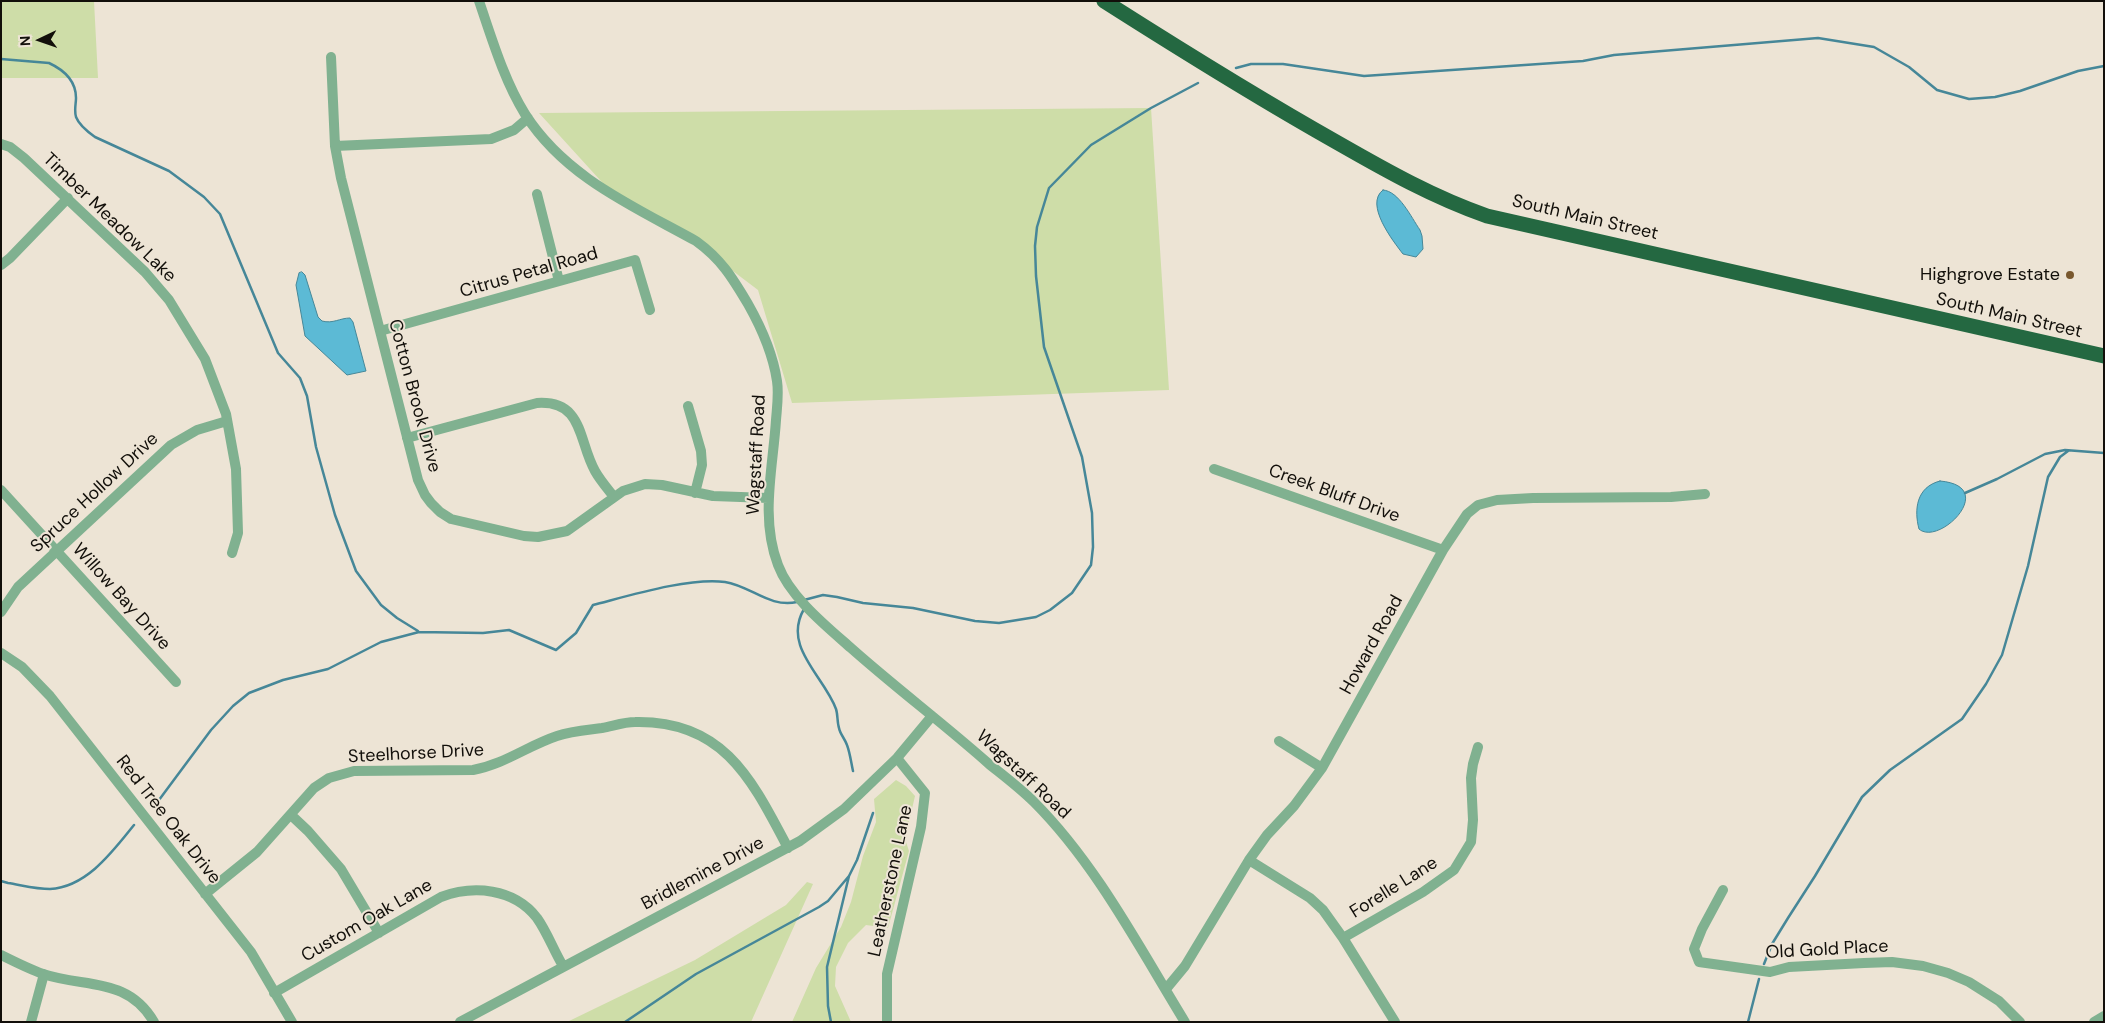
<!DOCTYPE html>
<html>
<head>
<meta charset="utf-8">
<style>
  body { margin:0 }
  #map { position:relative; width:2105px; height:1023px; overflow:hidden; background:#ede4d5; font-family:"DM Sans",sans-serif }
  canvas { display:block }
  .frame { position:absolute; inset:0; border:2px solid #120f0a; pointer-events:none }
  .north { position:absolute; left:15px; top:15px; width:50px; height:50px; -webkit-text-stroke:4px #ede4d5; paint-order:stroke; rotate:267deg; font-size:14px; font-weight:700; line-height:20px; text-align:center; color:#120f0a }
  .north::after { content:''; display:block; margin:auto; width:18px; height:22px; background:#120f0a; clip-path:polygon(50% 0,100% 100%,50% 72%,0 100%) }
</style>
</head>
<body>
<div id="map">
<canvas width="2105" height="1023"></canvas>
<div class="frame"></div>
<div class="north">N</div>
</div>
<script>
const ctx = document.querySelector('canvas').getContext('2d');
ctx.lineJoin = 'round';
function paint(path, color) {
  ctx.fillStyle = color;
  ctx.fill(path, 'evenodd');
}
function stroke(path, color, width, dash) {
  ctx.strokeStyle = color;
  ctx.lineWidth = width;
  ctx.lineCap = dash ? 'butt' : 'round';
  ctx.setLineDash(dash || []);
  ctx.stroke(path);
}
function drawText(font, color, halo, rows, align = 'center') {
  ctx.font = font + ' "DM Sans",sans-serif';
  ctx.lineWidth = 4;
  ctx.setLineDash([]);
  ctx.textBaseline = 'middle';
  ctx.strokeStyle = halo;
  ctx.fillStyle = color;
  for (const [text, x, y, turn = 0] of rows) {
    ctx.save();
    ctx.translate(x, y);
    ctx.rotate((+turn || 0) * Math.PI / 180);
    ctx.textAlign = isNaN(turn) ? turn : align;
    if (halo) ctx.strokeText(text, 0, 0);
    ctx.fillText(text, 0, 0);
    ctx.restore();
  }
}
paint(new Path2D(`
  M1 1H94L98 78H1Z
  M1151 108 1169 390 792 403 758 290 684 234 610 191 539 113Z
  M896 780 906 786 915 796 905 839 909 851 888 928 866 925 848 943 836 967 835 986 851 1022H792L816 968 841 927 851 902 863 856 876 822 874 799Z
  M807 882 813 884 751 1022H567L695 960 786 905Z`), '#cedda8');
const water = new Path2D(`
  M1383 190C1399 191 1411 217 1420 230L1422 236 1423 249 1416 257 1403 254C1393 241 1364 204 1383 190Z
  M302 272 305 275 318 317 322 321C333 324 340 318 350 318L353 322 366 371 347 375 305 336 296 285 299 273Z
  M1940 481C2000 486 1939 547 1919 529 1914 510 1916 487 1940 481Z`);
paint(water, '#5cbad5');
stroke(water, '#468798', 1);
stroke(new Path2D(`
  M1 59 49 63C64 70 76 81 76 98 76 104 74 110 76 117 79 125 88 132 95 137L169 171 204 197 220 214 278 353 300 378 307 396 316 447 335 515 356 571 381 605 397 618 418 631
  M1236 68 1251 64H1283L1364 76 1583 61 1614 55 1818 38 1874 47 1909 67 1937 90 1969 99 1995 97 2020 91 2078 71 2104 66
  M1965 493 1997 479 2045 454 2065 450 2104 453
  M804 600 823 595 837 597 863 603 913 608 975 621 999 623 1036 617 1050 610 1072 593 1091 565 1093 547 1092 513 1082 457 1044 347 1036 276 1035 246 1037 227 1049 188 1091 145 1151 108 1198 83
  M804 609C782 647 824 676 836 709 838 715 837 722 839 728 840 734 845 739 847 745 850 753 851 762 853 771
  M156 804 211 730 233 706 249 693 283 680 328 669 381 642 419 632 483 633 509 630 556 650 576 633 593 605C628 596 690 577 725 582 751 586 769 608 797 602
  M1 881 8 883C21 885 36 889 50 889 87 887 113 851 134 825
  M1764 964 1772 944 1788 918 1815 876 1862 797 1890 770 1962 719 1986 684 2002 655 2028 566 2048 477 2060 457 2068 451
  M625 1022 696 974 819 907 828 901 849 876
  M831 1022 828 1006 827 967 849 876 857 860 873 813
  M1748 1022 1759 979`), '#468798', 2.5);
stroke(new Path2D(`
  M479 1C492 39 504 80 525 114 565 177 633 206 696 241 721 259 732 277 748 304 761 327 773 354 777 381 779 394 777 407 776 420 773 468 760 518 778 565 790 597 826 626 851 648 896 688 944 724 989 764 1004 776 1020 788 1034 802 1096 864 1139 947 1185 1022
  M331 57 335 146 341 178 418 480 425 495 431 503 440 512 451 519 524 536 538 537 567 531 623 491 645 484 662 485 713 496 768 498
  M1 144 10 147 24 158 145 272 169 300 205 359 226 414 236 469 238 533 232 553
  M335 146 491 139 514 130 528 118
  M537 194 559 281
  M1 265 10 258 68 198
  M380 331 635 260 650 310
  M688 406 701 451 702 465 695 493
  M407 438 537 403C584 400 578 441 595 471 600 480 607 488 614 497
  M1214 469 1443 550
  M1 490 176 682
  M1 612 18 587 171 445 197 430 227 421
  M1 653 22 667 50 696 251 952 292 1022
  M1279 741 1322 768
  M291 815 308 831 341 869 379 933
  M1249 860 1310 898 1323 910 1343 938 1395 1022
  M1723 890 1702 929 1694 949 1699 962 1770 972 1789 967 1864 963 1892 962 1923 966 1948 973 1969 982 1999 1001 2020 1022
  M205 894 257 852 314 788 329 778 354 771 473 770C505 764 527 746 557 736 571 731 587 730 602 728 613 726 624 722 635 722 724 720 752 780 788 848
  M1343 938 1423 892 1454 870 1471 842 1473 820 1471 778 1473 764 1478 747
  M1 955C15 962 29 969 43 974 86 988 128 977 154 1022
  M1166 989 1185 966 1249 860 1267 835 1294 806 1322 768 1443 550 1467 514 1478 505 1497 500 1533 498 1671 497 1705 494
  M274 993 441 897C473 885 514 888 537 918 547 932 554 951 563 966
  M31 1022 44 974
  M460 1022 800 841 844 809 897 758 932 716
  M887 1022V974L921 827 925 793 897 758
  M2094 1022 2104 1016`), '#80b190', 10);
stroke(new Path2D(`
  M1104 1C1181 50 1258 98 1338 143 1387 171 1433 197 1487 216L2104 356`), '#246841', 15);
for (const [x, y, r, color] of [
  [2070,275,5,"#79582e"]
]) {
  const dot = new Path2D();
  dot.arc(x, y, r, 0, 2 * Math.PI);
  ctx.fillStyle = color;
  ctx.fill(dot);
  stroke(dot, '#ede4d5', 2);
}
drawText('18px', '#120f0a', '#ede4d5', [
  ["Timber Meadow Lake",109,218,44],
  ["South Main Street",1585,218,13],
  ["Citrus Petal Road",529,273,-16],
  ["South Main Street",2009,316,13],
  ["Cotton Brook Drive",414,396,75],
  ["Wagstaff Road",757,455,-87],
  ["Spruce Hollow Drive",95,493,-43],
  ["Creek Bluff Drive",1334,494,20],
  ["Willow Bay Drive",121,597,48],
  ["Howard Road",1372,645,-61],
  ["Steelhorse Drive",416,754,-3],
  ["Wagstaff Road",1023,775,43],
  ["Red Tree Oak Drive",168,820,52],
  ["Bridlemine Drive",703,874,-28],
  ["Leatherstone Lane",891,881,-78],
  ["Forelle Lane",1394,888,-32],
  ["Custom Oak Lane",367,921,-30],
  ["Old Gold Place",1827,950,-3]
]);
drawText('18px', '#120f0a', '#ede4d5', [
  ["Highgrove Estate",2060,275]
], 'right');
</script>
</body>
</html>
